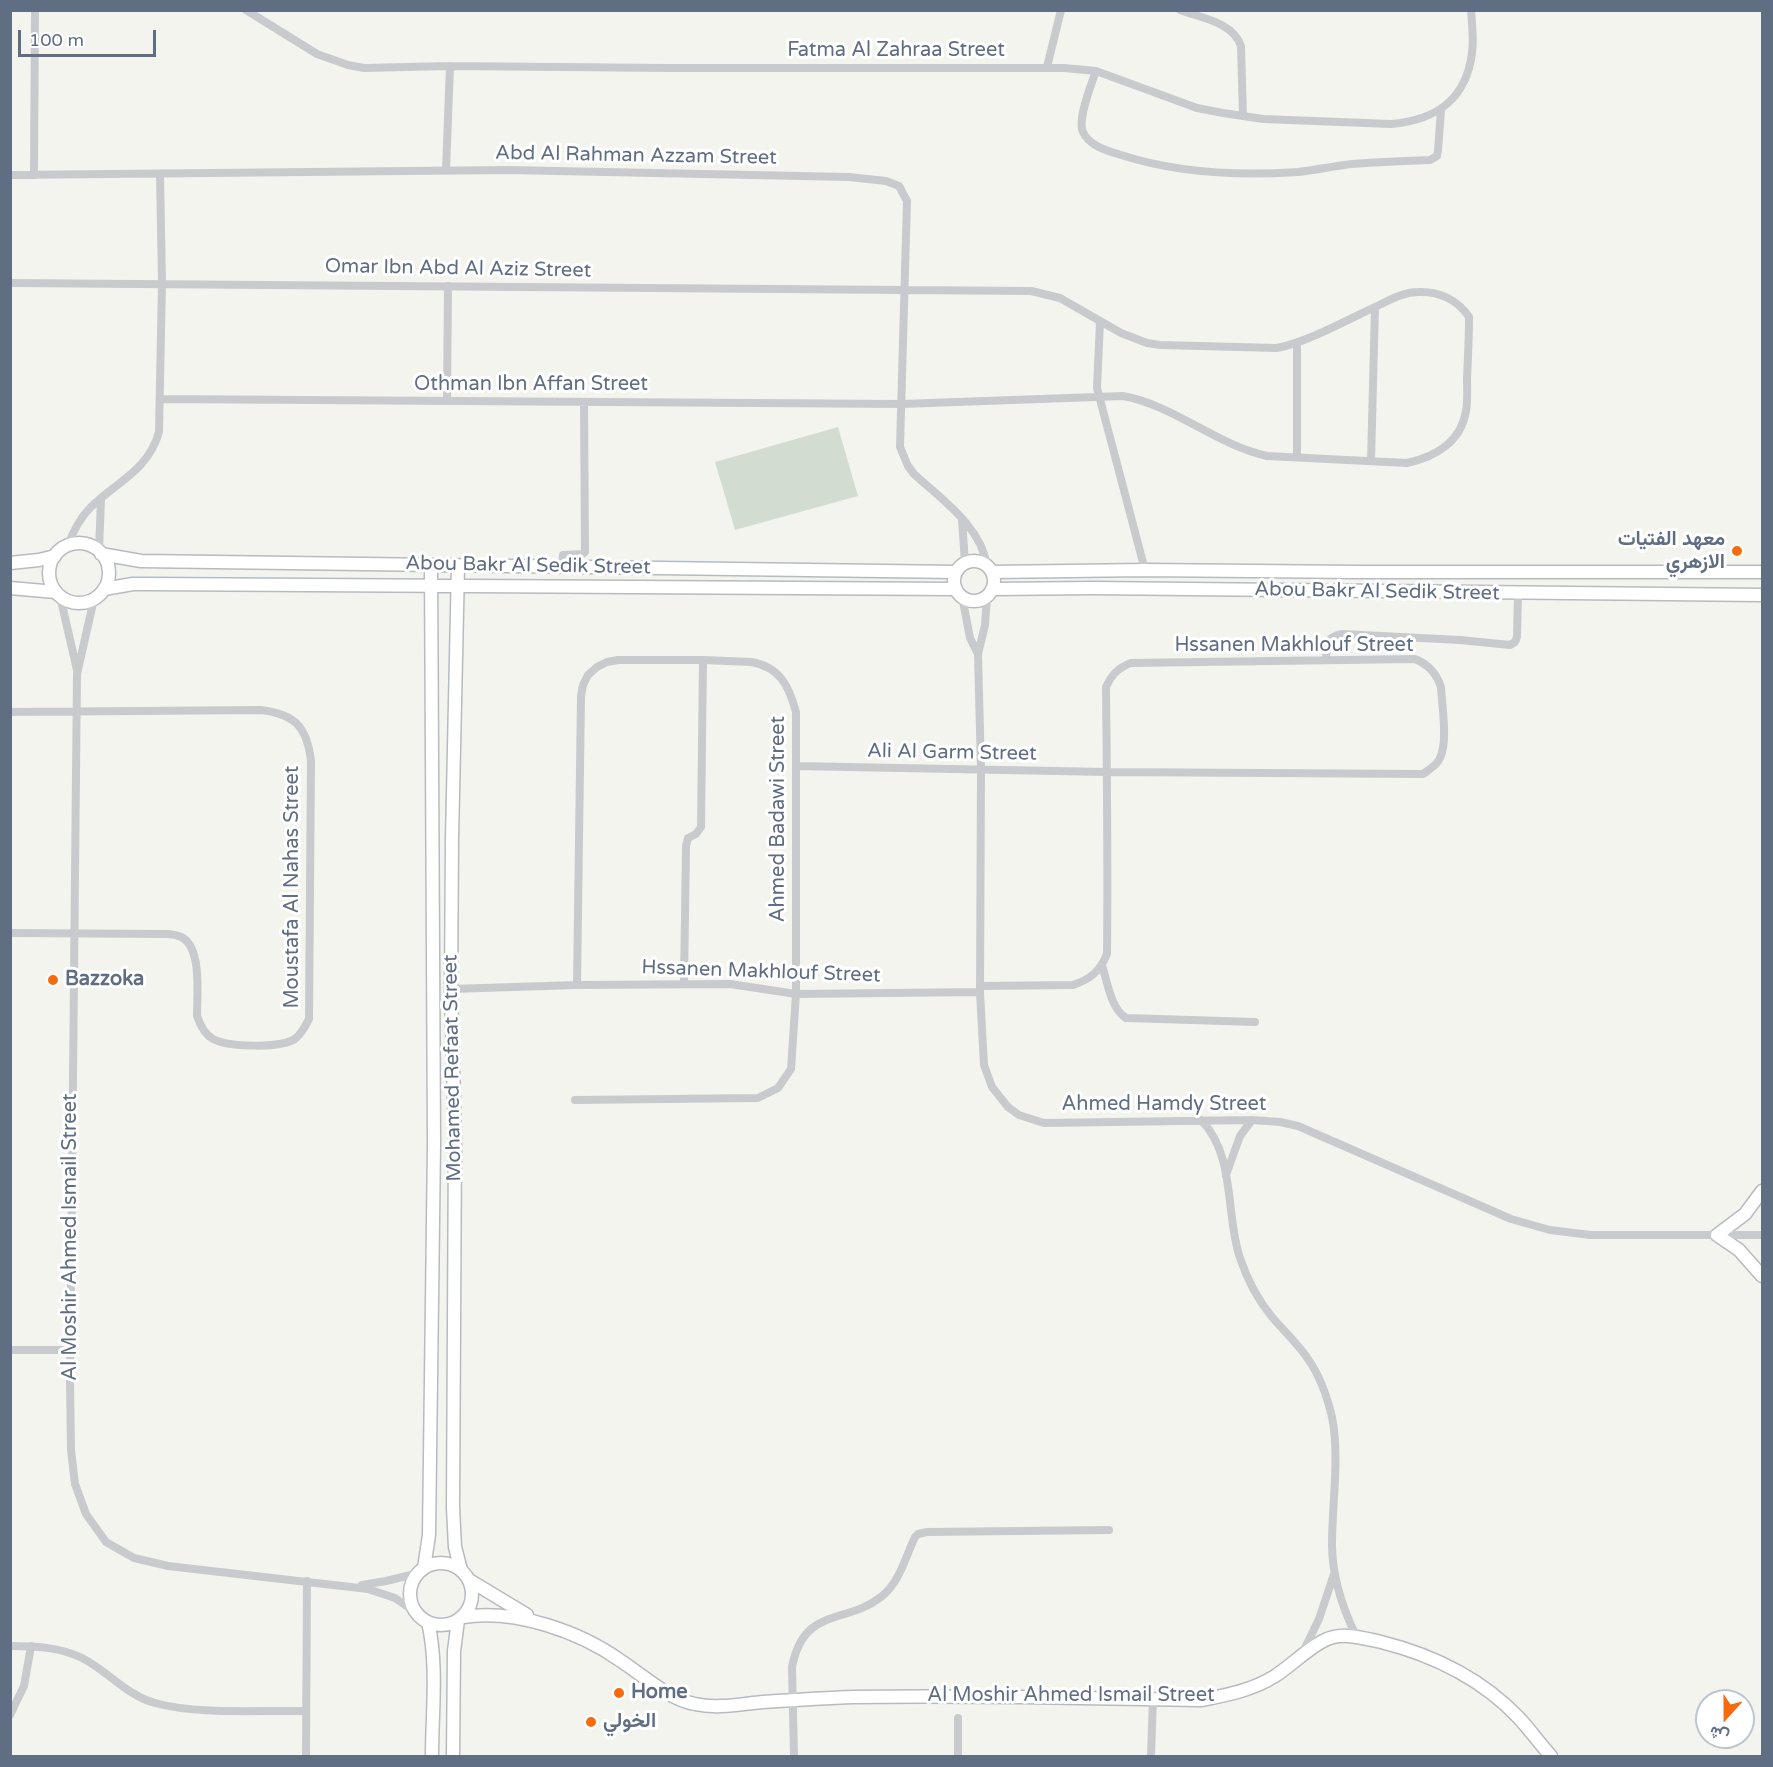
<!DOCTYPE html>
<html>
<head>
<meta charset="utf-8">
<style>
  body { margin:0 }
  #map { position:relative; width:1773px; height:1767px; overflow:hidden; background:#f4f4ef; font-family:"Varela Round",Vazirmatn,sans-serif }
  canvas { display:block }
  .frame { position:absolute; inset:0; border:12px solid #606e84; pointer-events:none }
  .north { position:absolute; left:1695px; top:1689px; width:60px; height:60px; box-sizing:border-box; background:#fff; border:2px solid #bfc5ce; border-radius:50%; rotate:201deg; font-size:16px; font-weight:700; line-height:24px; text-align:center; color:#606e84 }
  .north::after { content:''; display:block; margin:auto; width:21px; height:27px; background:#f66b0e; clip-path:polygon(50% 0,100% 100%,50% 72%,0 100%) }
  .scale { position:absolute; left:18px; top:30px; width:138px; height:27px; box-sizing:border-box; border:3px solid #606e84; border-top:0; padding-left:8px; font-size:18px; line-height:21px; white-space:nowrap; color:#606e84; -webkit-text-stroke:4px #fff; paint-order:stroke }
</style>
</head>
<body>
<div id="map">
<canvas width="1773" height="1767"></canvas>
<div class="frame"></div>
<div class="north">ش</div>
<div class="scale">100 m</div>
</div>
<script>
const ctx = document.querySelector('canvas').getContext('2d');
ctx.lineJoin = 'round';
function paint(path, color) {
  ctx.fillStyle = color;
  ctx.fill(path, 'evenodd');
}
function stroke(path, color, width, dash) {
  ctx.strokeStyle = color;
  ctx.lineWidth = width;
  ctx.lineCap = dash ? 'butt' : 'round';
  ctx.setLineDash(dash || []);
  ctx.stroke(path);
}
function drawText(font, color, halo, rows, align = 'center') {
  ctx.font = font + ' "Varela Round",Vazirmatn,sans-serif';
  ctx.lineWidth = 6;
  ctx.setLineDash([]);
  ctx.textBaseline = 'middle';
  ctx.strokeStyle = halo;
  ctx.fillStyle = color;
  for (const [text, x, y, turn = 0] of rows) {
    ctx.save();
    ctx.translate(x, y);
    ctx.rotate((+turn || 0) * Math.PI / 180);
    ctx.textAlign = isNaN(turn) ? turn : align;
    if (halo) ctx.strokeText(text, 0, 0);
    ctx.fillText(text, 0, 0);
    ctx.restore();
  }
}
paint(new Path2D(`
  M838 427 858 496 735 530 715 462Z`), '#d3dcd0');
const secondary = new Path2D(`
  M49 573a30 30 0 1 1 60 0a30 30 0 1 1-60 0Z
  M101 554 141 561 956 572
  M954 581a20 20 0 1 1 40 0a20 20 0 1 1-40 0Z
  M10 563 39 560 55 556
  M458 566 452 839 451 989 455 1140 453 1508 455 1547 461 1570
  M992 572 1145 570 1357 572H1762
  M10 588 56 592
  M104 589 133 584H148L956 589
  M992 589 1093 588 1762 595
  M1762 1191 1745 1214 1717 1235 1739 1250 1762 1276
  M410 1594a31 31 0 1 1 62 0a31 31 0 1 1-62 0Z
  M424 1568 429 1535 434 1143 431 565
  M469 1580 527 1615
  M463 1617C515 1609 579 1631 621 1661 644 1676 668 1699 695 1704 717 1709 741 1704 763 1702 793 1700 823 1698 853 1697 969 1695 1086 1698 1202 1700 1227 1695 1253 1690 1275 1676 1292 1665 1306 1650 1323 1641 1342 1631 1362 1638 1381 1642 1433 1655 1481 1678 1519 1718 1530 1730 1540 1744 1551 1756
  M428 1622C438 1665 432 1712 432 1756
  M453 1756 454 1651 458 1620`);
stroke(secondary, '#b7bbc1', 15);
stroke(new Path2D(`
  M246 10 317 54 348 65 364 68 450 66 669 68H1064L1096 71 1197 108 1223 113 1263 119 1391 124C1435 120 1466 101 1472 53 1474 39 1472 25 1471 10
  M1180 10C1201 18 1233 22 1241 46L1243 116
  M1047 67 1061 10
  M1096 71C1091 85 1077 120 1083 132 1089 146 1108 151 1121 155 1177 173 1239 176 1298 172 1316 170 1334 166 1352 164 1378 162 1404 161 1430 160L1437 156 1438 151 1441 110
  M446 170 450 66
  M10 175 508 170 849 177 886 181 899 186 907 201 900 447 908 466 914 474C942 500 981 526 987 566
  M34 175 35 10
  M10 283 1031 291 1060 298 1121 333 1147 343 1160 345 1277 348C1308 342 1349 319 1379 305 1392 299 1404 292 1418 292 1439 291 1458 300 1469 317 1469 338 1468 358 1467 378 1467 389 1468 401 1466 411 1461 442 1435 457 1407 463L1267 456C1216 445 1174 405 1123 396L902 404 160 399
  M1100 321 1097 388 1145 570
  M447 401 448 286
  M1297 457V343
  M1371 461 1375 307
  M962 519 965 563
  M68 545C73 532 79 519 90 508 116 482 148 471 159 432L162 283 160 174
  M99 551 101 499
  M562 567 563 555 583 554 585 552 584 402
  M60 596 77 670
  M962 596 970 638 978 654
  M987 596 985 625 978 654 981 770 980 992 984 1065 992 1087 1008 1107 1019 1115 1044 1123 1252 1120 1280 1122 1298 1126 1511 1219 1550 1230 1590 1235H1762
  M94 599 77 674 70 1381 71 1450 75 1484 86 1514 106 1542 134 1558 168 1566 368 1589 395 1598 418 1614
  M1326 660C1327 644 1325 638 1342 634L1460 640 1510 645 1515 642 1517 637 1518 594
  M10 712 261 710C295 714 307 727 311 761L309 1019C306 1025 302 1033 296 1038 282 1049 228 1047 213 1039 204 1034 200 1025 197 1016 197 996 202 950 183 938 178 935 171 934 165 934L10 933
  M796 766 1107 772 1423 774C1430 769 1437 765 1440 758 1448 742 1442 705 1441 687 1436 673 1429 665 1415 659L1131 663C1118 668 1112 674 1106 687 1107 776 1108 865 1107 954 1100 971 1091 979 1073 985L980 986
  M1102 965C1107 981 1111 1009 1126 1018L1255 1022
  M684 984 686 846 688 838 696 834 701 827 703 660
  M451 989 577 985 730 984 796 994 980 992
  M575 1100 758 1098 778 1088 791 1069 796 994V712C789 686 780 667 751 662L703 660H618L607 662 597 667 588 675 583 685 581 696 577 985
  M1201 1120C1236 1155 1225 1214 1240 1258 1247 1279 1258 1300 1272 1317 1284 1331 1298 1344 1308 1359 1320 1376 1327 1396 1332 1417 1340 1458 1332 1503 1332 1544 1332 1575 1343 1609 1356 1636
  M1226 1175 1240 1136 1252 1120
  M10 1350H71
  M362 1585 386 1581 419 1573
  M10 1646C34 1646 60 1647 82 1658 108 1671 126 1695 155 1703 198 1715 260 1710 306 1711
  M1302 1654 1319 1619 1334 1574
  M10 1715 24 1686 31 1646
  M306 1756 307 1581
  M794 1756 792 1667C804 1606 845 1625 881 1597 900 1582 905 1558 915 1537L918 1534 927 1532 1109 1530
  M958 1756V1718
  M1151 1756 1153 1699`), '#c8cace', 8);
stroke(secondary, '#fff', 12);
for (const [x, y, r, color] of [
  [1737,551,6,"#f66b0e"],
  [53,980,6,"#f66b0e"],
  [619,1693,6,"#f66b0e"],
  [591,1722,6,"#f66b0e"]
]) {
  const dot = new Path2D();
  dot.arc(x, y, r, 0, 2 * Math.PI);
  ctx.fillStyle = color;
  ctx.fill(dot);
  stroke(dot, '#fff', 2);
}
drawText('20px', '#606e84', '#fff', [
  ["Fatma Al Zahraa Street",896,51],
  ["Abd Al Rahman Azzam Street",636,156,1],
  ["Omar Ibn Abd Al Aziz Street",458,269,1],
  ["Othman Ibn Affan Street",531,385],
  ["Abou Bakr Al Sedik Street",528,566,1],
  ["Abou Bakr Al Sedik Street",1377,592,1],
  ["Hssanen Makhlouf Street",1294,646],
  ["Ali Al Garm Street",952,753,1],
  ["Ahmed Badawi Street",779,819,-90],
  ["Moustafa Al Nahas Street",293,887,-90],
  ["Hssanen Makhlouf Street",761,972,2],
  ["Mohamed Refaat Street",453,1068,-91],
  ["Ahmed Hamdy Street",1164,1105],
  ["Al Moshir Ahmed Ismail Street",71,1237,-90],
  ["Al Moshir Ahmed Ismail Street",1071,1696]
]);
drawText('bold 20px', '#606e84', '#fff', [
  ["معهد الفتيات",1725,540,"right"],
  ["الازهري",1725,563,"right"],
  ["Bazzoka",65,980],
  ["Home",631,1693],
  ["الخولي",603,1722]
], 'left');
</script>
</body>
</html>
